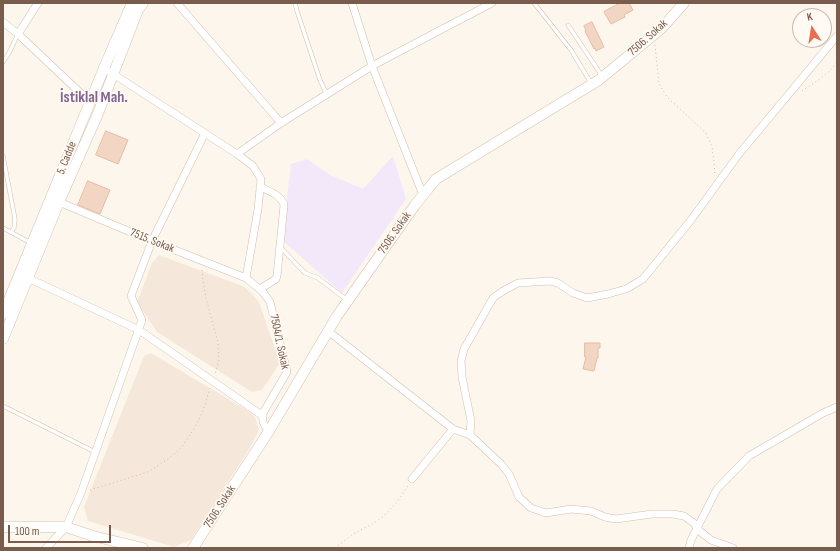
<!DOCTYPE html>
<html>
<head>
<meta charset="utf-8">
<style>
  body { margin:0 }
  #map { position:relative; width:840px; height:551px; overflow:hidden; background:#fdf6ec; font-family:"Sofia Sans Condensed",sans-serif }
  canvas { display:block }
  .frame { position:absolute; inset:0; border:4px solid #7a5c4d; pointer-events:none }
  .north { position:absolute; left:792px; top:8px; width:40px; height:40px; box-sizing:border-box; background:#fffaf3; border:1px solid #cabbb1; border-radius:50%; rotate:348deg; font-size:11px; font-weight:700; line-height:16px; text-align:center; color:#7a5c4d }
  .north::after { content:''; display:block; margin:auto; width:14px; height:18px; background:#e76f51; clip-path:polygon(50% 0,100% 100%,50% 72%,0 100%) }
  .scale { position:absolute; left:8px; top:525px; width:103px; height:18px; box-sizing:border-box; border:2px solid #7a5c4d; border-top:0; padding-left:5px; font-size:12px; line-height:14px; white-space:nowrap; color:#7a5c4d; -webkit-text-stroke:3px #fffaf3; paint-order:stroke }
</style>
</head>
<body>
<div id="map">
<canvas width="840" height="551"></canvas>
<div class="frame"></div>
<div class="north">K</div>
<div class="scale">100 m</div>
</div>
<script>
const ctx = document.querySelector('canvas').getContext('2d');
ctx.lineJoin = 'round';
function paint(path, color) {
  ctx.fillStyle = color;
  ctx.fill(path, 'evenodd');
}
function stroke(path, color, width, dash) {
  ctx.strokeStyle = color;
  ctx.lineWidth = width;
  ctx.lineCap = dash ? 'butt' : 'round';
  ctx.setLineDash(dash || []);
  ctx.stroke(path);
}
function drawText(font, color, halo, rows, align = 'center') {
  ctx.font = font + ' "Sofia Sans Condensed",sans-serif';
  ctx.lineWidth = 3.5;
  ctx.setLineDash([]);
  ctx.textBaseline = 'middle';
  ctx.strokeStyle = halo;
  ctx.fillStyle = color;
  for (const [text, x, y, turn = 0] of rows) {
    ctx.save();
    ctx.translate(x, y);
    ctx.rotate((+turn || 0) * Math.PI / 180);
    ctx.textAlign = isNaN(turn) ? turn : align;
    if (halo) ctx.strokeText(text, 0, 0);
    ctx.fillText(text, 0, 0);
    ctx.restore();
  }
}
paint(new Path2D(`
  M159 255 245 287 259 302 280 363 262 390 252 392 157 332 137 302 152 263Z
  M151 353 245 409 255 417 259 430 248 451 191 540 174 547 88 521 84 507 144 356Z`), '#f5e8da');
paint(new Path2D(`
  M393 156 406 199 342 293 282 240 291 164 307 159 330 175 363 189Z`), '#f3e8fa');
const building = new Path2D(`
  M620 3H629L633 10 624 15 625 17 611 24 604 12Z
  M592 22 604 47 596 51 595 48 594 49 585 31 586 30 584 26Z
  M106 131 128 140 118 164 96 155Z
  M88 181 110 190 100 214 78 205Z
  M585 343H600V348H598V358H597L594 371 583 369 586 357H585Z`);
paint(building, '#f3d5c3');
stroke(building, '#e6bba3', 1);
const lane = new Path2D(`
  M295 3 297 11 320 80 327 95
  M534 3 571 50 591 83
  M568 25 602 76
  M3 62 9 53 18 34
  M3 156 15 219 14 228 11 232
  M3 228 31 243
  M281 248 305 273 318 278 347 300
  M3 406 95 452`);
const street = new Path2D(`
  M177 3 281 123
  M352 3 372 66 423 195
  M3 22 18 34 90 102
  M18 34 38 3
  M104 68 237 154 253 166 261 179 258 209 246 278
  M237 154 281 123 372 66 492 3
  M59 202 152 241 246 278 263 292 270 302 287 372 263 413C262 421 263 425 269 431
  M28 278 139 330 263 416
  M260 289 276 279 277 276 284 205C281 195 269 191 260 187
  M328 331 453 429 470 435 501 464 509 474 519 497 531 508 546 513 571 509 591 511 605 517 616 519 652 514H673L684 516 695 524 697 529 711 540 733 548
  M470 435 471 421 462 377 461 361 464 349 493 298 503 291 518 283 550 281 558 283 573 293 587 298 608 294 626 289 643 279 691 220 739 154 837 36
  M412 479 453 429
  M46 548 66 527 81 493 142 320 131 296 152 241 205 133
  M689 548 691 540 717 489 749 456 823 413 837 407`);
const secondary = new Path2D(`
  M3 314 104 68 132 3
  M3 339 59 202 97 116 138 10 143 3
  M3 527H66L93 536 143 548
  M193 548 269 431 337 316 415 205 436 179 599 80 662 28 684 3`);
stroke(lane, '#d1beb0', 4.5);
stroke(street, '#d1beb0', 8);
stroke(secondary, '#d6c0b0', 11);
stroke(new Path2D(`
  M655 45 659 84 667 97 706 133 712 147 714 162 715 175
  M802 91C815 82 828 75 837 62
  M202 270 203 279 206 298 218 343 219 360 215 374
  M90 490 148 472 168 459 181 448 194 429 203 411 210 388
  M335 548 353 534 374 523 384 516 398 501 408 486`), '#d9b8a5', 1, [1, 3]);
stroke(lane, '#fff', 3.5);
stroke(street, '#fff', 7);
stroke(secondary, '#fff', 10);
drawText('12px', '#7a5c4d', '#fffaf3', [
  ["7506. Sokak",648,38,-42],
  ["5. Cadde",67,158,-68],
  ["7506. Sokak",395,233,-55],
  ["7515. Sokak",152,241,22],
  ["7504/1. Sokak",279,342,78],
  ["7506. Sokak",220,507,-57]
]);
drawText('bold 16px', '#846695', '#fffaf3', [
  ["İstiklal Mah.",94,98]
]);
</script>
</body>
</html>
